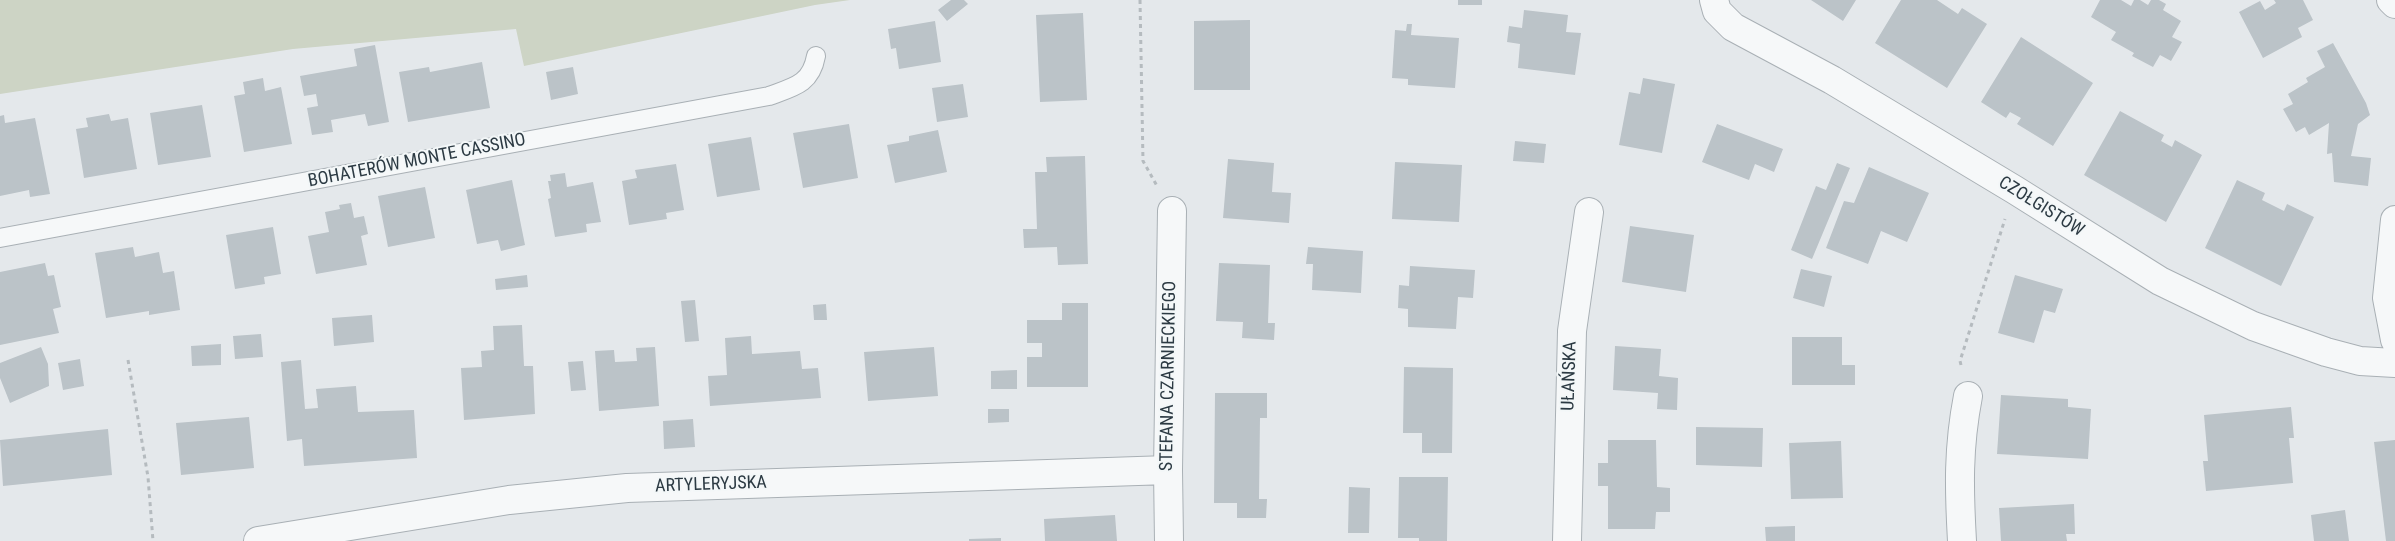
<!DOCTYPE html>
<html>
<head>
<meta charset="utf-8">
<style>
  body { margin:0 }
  canvas { display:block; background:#e4e8eb }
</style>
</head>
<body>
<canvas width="2395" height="541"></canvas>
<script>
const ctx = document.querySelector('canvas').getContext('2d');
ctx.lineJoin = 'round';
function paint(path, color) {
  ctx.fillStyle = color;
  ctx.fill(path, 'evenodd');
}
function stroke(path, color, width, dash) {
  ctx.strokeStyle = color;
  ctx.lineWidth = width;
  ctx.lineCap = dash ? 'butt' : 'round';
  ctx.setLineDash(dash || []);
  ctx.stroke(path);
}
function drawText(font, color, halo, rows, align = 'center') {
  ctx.font = font + ' "Roboto Condensed",sans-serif';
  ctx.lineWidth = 4;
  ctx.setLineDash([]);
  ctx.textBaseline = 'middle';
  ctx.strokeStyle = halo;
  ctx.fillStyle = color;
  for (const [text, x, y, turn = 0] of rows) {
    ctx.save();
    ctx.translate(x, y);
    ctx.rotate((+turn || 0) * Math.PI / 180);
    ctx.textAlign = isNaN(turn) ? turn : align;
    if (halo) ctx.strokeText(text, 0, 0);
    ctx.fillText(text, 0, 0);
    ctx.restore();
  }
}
paint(new Path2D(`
  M0 0H850L815 5 524 66 516 29 293 49 0 94Z`), '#cdd4c5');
paint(new Path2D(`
  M951 0H964L968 4 947 21 938 10Z
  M1458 0H1482V5H1458Z
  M1811 0H1856L1843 21Z
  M1901 0H1937L1958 14 1962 8 1987 24 1947 88 1875 43Z
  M2100 0H2121L2131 6 2134 0H2140L2148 5 2151 0H2159L2166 4 2163 10 2181 21 2172 37 2182 42 2171 61 2160 55 2153 67 2132 56 2134 53 2111 40 2116 32 2091 17Z
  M2274 0H2303L2313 20 2298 28 2302 37 2263 58 2239 12 2260 1 2265 10 2276 3Z
  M1524 10 1568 15 1566 32 1581 33 1575 75 1518 68 1520 44 1507 42 1509 26 1522 28Z
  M1083 13 1087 100 1040 102 1036 15Z
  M1250 20V90H1194V21Z
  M935 21 941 62 899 69 896 48 891 49 888 29Z
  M1407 24H1412L1411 35 1459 38 1455 88 1408 85V79L1392 78 1395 30 1406 31Z
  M2021 37 2093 83 2053 146 2017 124 2021 118 2010 112 2006 118 1981 102Z
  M2333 43 2366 103 2370 115 2358 124 2351 156 2371 158 2368 186 2334 182 2332 153 2327 154 2329 123 2309 135 2305 127 2296 132 2283 109 2293 104 2288 94 2308 82 2306 78 2325 67 2317 51Z
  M375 45 389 122 368 126 365 114 331 120 333 132 312 135 307 108 318 106 316 94 304 96 300 76 357 66 354 49Z
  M482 62 490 108 408 122 399 72 429 67 430 72Z
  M573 67 578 94 551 100 546 72Z
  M263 78 265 91 281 87 292 144 244 152 234 96 245 94 243 82Z
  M1643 78 1675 84 1662 153 1619 145 1629 92 1640 94Z
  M963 84 968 117 937 122 932 88Z
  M202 105 211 157 158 165 150 113Z
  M2120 111 2164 135 2161 141 2172 147 2175 140 2202 155 2166 222 2084 175Z
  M109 114 111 121 128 118 137 169 84 178 76 129 88 127 86 118Z
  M4 115 5 123 35 118 50 194 30 197 29 190 0 196V116Z
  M849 124 858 178 803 188 793 133Z
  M1717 124 1783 149 1774 172 1755 164 1749 180 1702 162Z
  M938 130 947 172 895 183 887 145 909 141V136Z
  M751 137 760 190 717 197 708 144Z
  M1515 141 1546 144 1544 163 1513 161Z
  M1085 156 1088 264 1058 265 1057 247 1024 248 1023 229H1037L1035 172H1047L1046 157Z
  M1228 159 1274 163 1272 192 1291 193 1289 223 1223 218Z
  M1395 162 1462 165 1459 222 1392 219Z
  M1837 163 1850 168 1812 259 1791 250 1816 186 1826 190Z
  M676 164 684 210 666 213 667 219 629 225 622 181 637 178 635 170Z
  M1869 167 1929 193 1907 242 1881 231 1868 264 1826 248 1844 201 1854 203Z
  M565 173 567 187 593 182 601 222 586 224 587 232 555 237 548 199 551 198 548 181H551L550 175Z
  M512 180 525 245 501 251 498 240 477 244 466 190Z
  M2237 180 2265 193 2262 200 2284 211 2287 204 2314 217 2281 286 2205 248Z
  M425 187 435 238 388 247 378 196Z
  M351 203 354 218 364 216 368 234 361 236 367 265 316 274 308 236 329 232 325 212 340 209 339 205Z
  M1630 226 1694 235 1686 292 1622 282Z
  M273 227 281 274 264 277 265 284 235 289 226 235Z
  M133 247 135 257 159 252 163 273 174 271 180 310 149 315V311L106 318 95 253Z
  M1308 247 1363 251 1361 293 1312 290 1313 264H1306Z
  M45 263 48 276 54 275 61 307 53 309 59 333 0 345V272Z
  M1219 263 1270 265 1268 323H1275L1274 340 1242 338 1243 322 1216 321Z
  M1410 266 1475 270 1473 298 1458 297 1456 329 1408 327V309L1398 308 1399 285 1409 286Z
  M1801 269 1832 276 1824 307 1793 298Z
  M527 275 528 287 496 290 495 279Z
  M2015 275 2063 289 2055 313 2044 310 2034 343 1998 333Z
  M695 300 699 341 685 342 681 301Z
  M1062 303H1088V387H1027V357H1042V343H1027V320H1062Z
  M826 304 827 320H814L813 305Z
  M372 315 374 342 334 346 332 318Z
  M522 325 524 366H533L535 414 464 420 461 368 482 367 481 351 494 350 493 326Z
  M261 334 263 357 235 359 233 336Z
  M751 336 752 354 800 351 802 369 818 368 821 398 710 406 708 376 727 375 725 338Z
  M1792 337H1842V365H1855V385H1792Z
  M221 344V365L192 366 191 346Z
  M1615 346 1661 349 1659 376 1678 378 1677 410 1657 409 1658 393 1613 390Z
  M41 347 48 364 49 386 10 403 0 378V363Z
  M655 347 659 406 599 411 595 351 614 350 615 362 637 361 636 348Z
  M934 347 938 396 868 401 864 352Z
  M80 359 84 386 63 390 58 363Z
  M301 360 305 409 318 408 316 389 356 386 358 412 414 410 417 458 304 466 302 439 287 441 281 362Z
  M583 361 586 390 571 391 568 362Z
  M1404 367 1453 368 1452 453H1422V433H1403Z
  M1017 370V389H991V371Z
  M1215 393H1267V418H1260L1259 499H1267L1266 518H1237V503H1214Z
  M2001 395 2068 399V407L2091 409 2088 459 1997 454Z
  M2291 407 2294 438H2289L2293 483 2206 491 2203 461H2208L2204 415Z
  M988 409H1009V422L988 423Z
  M249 417 254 468 181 475 176 423Z
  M693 419 695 447 664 449 663 421Z
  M1696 427 1763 428 1762 467 1696 465Z
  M108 429 112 475 3 486 0 440Z
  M1608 440H1656L1657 487 1670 488V512H1656L1655 529H1608V486H1598V463H1608Z
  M2395 440V541H2386L2374 442Z
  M1841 441 1843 498 1791 499 1789 443Z
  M1399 477H1448L1447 541H1419V538H1398Z
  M1349 487 1370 488 1369 533H1348Z
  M2074 504 2075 534H2066L2067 541H2001L1999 508Z
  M2345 510 2349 541H2314L2311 515Z
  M1115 515 1117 541H1045L1044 519Z
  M1795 526V541H1766L1765 527Z
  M1001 538V541H969V539Z`), '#bbc3c8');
const lane = new Path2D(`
  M0 238 769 96C794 87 811 84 816 56`);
const street = new Path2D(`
  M1714 0 1717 11 1733 27 1832 80 2015 190 2160 281 2253 326 2326 352 2360 361 2395 363
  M2391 0 2395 4
  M2395 220 2387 298 2395 340
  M258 541 509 500 627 488 1168 470
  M1169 541 1168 470 1172 211
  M1567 541 1572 331 1589 212
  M1962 541C1959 489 1958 448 1968 396`);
stroke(lane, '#a9b0b5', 20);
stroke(street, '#a9b0b5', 30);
stroke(new Path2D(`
  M1140 0 1143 161 1157 186
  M128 360 148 477 153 541
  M1961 365 1960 361 2005 219`), '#b5bbbf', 3, [4, 4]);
stroke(lane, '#f6f8f9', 18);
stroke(street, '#f6f8f9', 28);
drawText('18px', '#2c3a43', '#f3f7f8', [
  ["BOHATERÓW MONTE CASSINO",417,161,-11],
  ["CZOŁGISTÓW",2041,207,32],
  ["STEFANA CZARNIECKIEGO",1169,376,-89],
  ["UŁAŃSKA",1570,376,-88],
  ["ARTYLERYJSKA",711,485,-2]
]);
</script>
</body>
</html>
